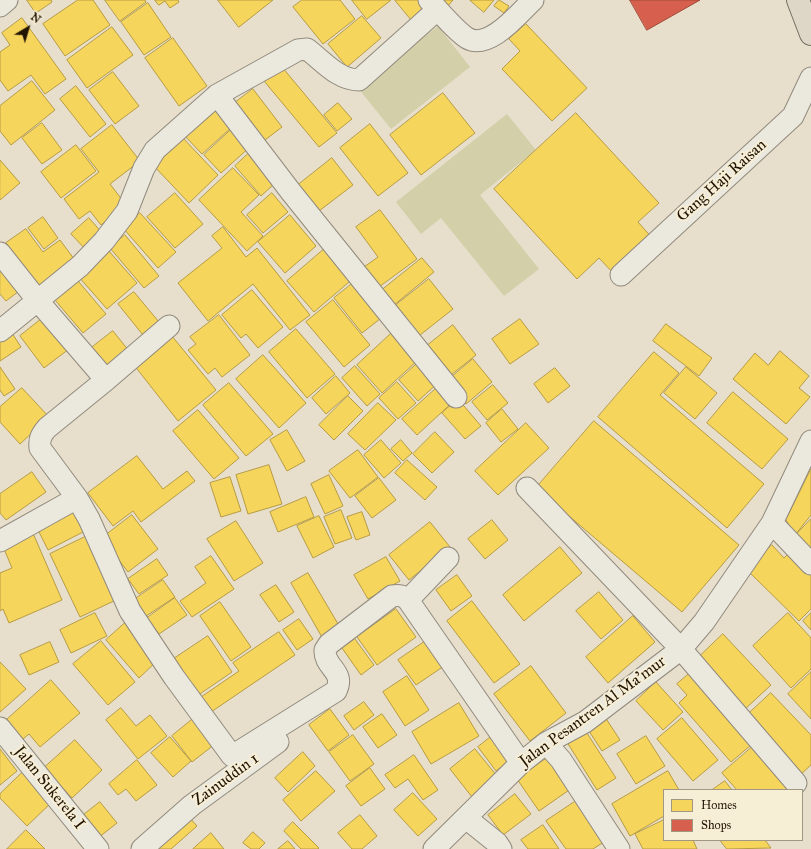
<!DOCTYPE html>
<html>
<head>
<meta charset="utf-8">
<style>
  body { margin:0 }
  #map { position:relative; width:811px; height:849px; overflow:hidden; background:#e7dfcb; font-family:"IM FELL Great Primer",serif }
  canvas { display:block }
  .legend { position:absolute; left:663px; top:789px; width:140px; height:52px; box-sizing:border-box; background:#f7eed6; border:1px solid #a19782; margin:0; padding:5px 7px; list-style:none; font-size:12px; color:#211403 }
  .legend li { display:flex; align-items:center; gap:8px; height:20px }
  .legend b { width:20px; border:1px solid #a19782 }
  .north { position:absolute; left:8px; top:8px; width:40px; height:40px; -webkit-text-stroke:3px #f7eed6; paint-order:stroke; rotate:38deg; font-size:11px; font-weight:700; line-height:16px; text-align:center; color:#211403 }
  .north::after { content:''; display:block; margin:auto; width:14px; height:18px; background:#211403; clip-path:polygon(50% 0,100% 100%,50% 72%,0 100%) }
</style>
</head>
<body>
<div id="map">
<canvas width="811" height="849"></canvas>
<ul class="legend">
<li><b style="height:11px;background:#f6d55c"></b>Homes</li>
<li><b style="height:11px;background:#d6604d"></b>Shops</li>
</ul>
<div class="north">N</div>
</div>
<script>
const ctx = document.querySelector('canvas').getContext('2d');
ctx.lineJoin = 'round';
function paint(path, color) {
  ctx.fillStyle = color;
  ctx.fill(path, 'evenodd');
}
function stroke(path, color, width, dash) {
  ctx.strokeStyle = color;
  ctx.lineWidth = width;
  ctx.lineCap = dash ? 'butt' : 'round';
  ctx.setLineDash(dash || []);
  ctx.stroke(path);
}
function drawText(font, color, halo, rows, align = 'center') {
  ctx.font = font + ' "IM FELL Great Primer",serif';
  ctx.lineWidth = 4;
  ctx.setLineDash([]);
  ctx.textBaseline = 'middle';
  ctx.strokeStyle = halo;
  ctx.fillStyle = color;
  for (const [text, x, y, turn = 0] of rows) {
    ctx.save();
    ctx.translate(x, y);
    ctx.rotate((+turn || 0) * Math.PI / 180);
    ctx.textAlign = isNaN(turn) ? turn : align;
    if (halo) ctx.strokeText(text, 0, 0);
    ctx.fillText(text, 0, 0);
    ctx.restore();
  }
}
paint(new Path2D(`
  M438 26 470 67 391 129 358 88Z
  M507 114 536 150 480 195 539 269 504 296 441 218 421 234 396 202Z`), '#d3cfa9');
const homes = new Path2D(`
  M27 0H51L52 2 36 13Z
  M78 0H93L110 25 65 56 43 24Z
  M105 0H145L146 2 120 21Z
  M155 0H178L179 2 170 8 165 1 159 5Z
  M218 0H273L239 27Z
  M302 0H340L355 19 323 44 293 7Z
  M352 0H391L367 19Z
  M395 0H420L429 11 414 23Z
  M440 0H453L447 7Z
  M470 0H494L484 12Z
  M499 0 509 6 504 13 494 6Z
  M148 3 171 37 144 55 121 22Z
  M362 16 381 38 347 67 328 44Z
  M22 18 66 79 45 94 31 75 8 91 0 80V52L10 45 2 33Z
  M526 24 587 88 552 121 502 69 520 51 509 39Z
  M112 27 133 55 87 88 67 60Z
  M173 38 207 86 179 106 145 58Z
  M282 67 337 133 319 147 264 81Z
  M113 72 139 106 115 124 89 90Z
  M32 81 55 110 11 145 0 131V106Z
  M76 86 106 124 90 137 60 99Z
  M253 89 282 127 261 143 232 105Z
  M443 93 475 133 421 175 390 135Z
  M338 103 352 119 337 131 324 115Z
  M214 106 233 126 202 154 183 134Z
  M576 113 659 203 638 222 654 240 615 275 599 258 577 279 494 189Z
  M42 123 62 150 42 164 22 138Z
  M370 124 408 173 378 196 340 148Z
  M112 125 140 161 110 184 126 205 101 225 90 211 79 219 64 199 99 172 81 149Z
  M234 127 251 146 221 173 204 155Z
  M181 136 218 175 189 203 152 164Z
  M76 145 96 171 61 198 41 172Z
  M248 154 274 184 261 196 235 166Z
  M332 158 353 185 319 211 298 185Z
  M0 160 20 183 0 200Z
  M233 168 259 195 241 212 263 236 247 251 199 200Z
  M175 193 203 224 175 248 147 217Z
  M272 193 288 212 263 233 247 215Z
  M380 210 417 259 379 287 364 267 378 257 356 227Z
  M140 213 176 252 158 268 123 228Z
  M290 215 316 246 285 273 258 242Z
  M43 217 58 238 44 249 28 228Z
  M89 218 104 235 87 251 71 234Z
  M223 227 246 257 257 248 310 315 290 330 253 284 208 321 178 283 222 248 212 236Z
  M26 229 43 252 60 240 77 263 41 290 6 243Z
  M125 235 159 276 144 288 110 248Z
  M329 245 356 276 314 312 287 281Z
  M108 250 137 283 107 309 78 276Z
  M422 258 434 272 394 305 382 290Z
  M0 260 23 288 6 301 0 294Z
  M73 275 106 314 83 333 50 294Z
  M429 279 453 309 415 339 391 309Z
  M357 280 385 315 362 333 334 298Z
  M252 290 283 327 258 348 246 334 241 338 222 315Z
  M134 292 164 328 147 340 118 304Z
  M333 300 370 345 344 367 306 322Z
  M219 315 250 355 222 377 215 368 208 374 188 350 196 344 190 337Z
  M44 317 69 349 44 368 20 336Z
  M520 319 539 344 510 364 492 339Z
  M666 324 712 358 699 376 653 341Z
  M453 325 476 355 446 379 423 349Z
  M296 329 335 374 307 398 269 352Z
  M10 330 21 347 0 361V336Z
  M167 330 216 390 178 421 130 360Z
  M113 331 129 351 103 372 86 352Z
  M394 331 419 359 382 393 357 365Z
  M780 351 809 376 799 388 810 397 786 424 733 379 755 353 768 365Z
  M654 352 679 373 660 395 764 484 727 528 598 417Z
  M263 355 306 403 279 428 236 379Z
  M473 359 492 382 466 404 447 381Z
  M420 361 439 382 418 401 399 380Z
  M355 366 380 394 367 406 342 378Z
  M0 367 15 389 4 396 0 390Z
  M686 367 717 393 695 419 664 393Z
  M555 368 570 386 548 403 534 384Z
  M336 376 350 393 326 414 312 398Z
  M397 382 416 403 398 419 379 398Z
  M229 383 273 434 246 456 203 405Z
  M440 385 454 401 417 435 402 419Z
  M493 385 508 403 487 420 472 402Z
  M22 388 49 417 20 444 0 422V407Z
  M733 392 788 439 762 469 707 423Z
  M348 396 363 411 334 440 319 425Z
  M458 399 481 426 465 439 442 413Z
  M378 403 396 420 365 450 348 434Z
  M502 409 518 429 501 442 486 423Z
  M198 410 239 458 214 479 173 431Z
  M594 421 739 545 682 612 536 488Z
  M526 423 549 448 498 495 475 471Z
  M287 430 305 461 287 471 270 440Z
  M435 432 454 452 432 473 413 454Z
  M381 440 401 463 384 478 364 455Z
  M401 440 412 453 403 461 391 449Z
  M358 450 378 477 350 498 329 471Z
  M137 456 163 489 187 471 195 481 141 522 133 511 113 526 88 493Z
  M407 460 437 487 425 500 395 473Z
  M269 465 282 504 248 514 236 475Z
  M811 469V515L795 535 786 520Z
  M32 472 46 492 6 520 0 513V494Z
  M329 475 343 506 325 514 311 484Z
  M230 477 241 511 221 517 210 483Z
  M379 478 396 500 372 518 355 496Z
  M306 497 314 517 278 532 270 512Z
  M72 506 85 531 48 550 35 524Z
  M341 510 352 538 335 544 324 517Z
  M362 512 370 535 356 540 347 517Z
  M132 515 158 549 128 572 102 538Z
  M319 516 334 547 313 558 297 526Z
  M811 519V549L796 535Z
  M492 520 508 540 485 559 468 539Z
  M236 521 263 563 234 581 207 539Z
  M430 522 450 547 409 580 389 555Z
  M32 531 62 600 9 623 3 609 0 611V573L12 568 2 544Z
  M87 536 118 599 80 617 50 554Z
  M772 545 784 558 791 551 811 570V609L799 621 747 570Z
  M560 547 582 573 524 621 503 595Z
  M211 556 234 589 192 617 180 601 206 583 195 567Z
  M386 557 400 581 368 599 354 575Z
  M157 559 168 575 139 594 128 579Z
  M308 573 341 629 323 639 291 583Z
  M457 575 472 596 451 611 436 590Z
  M163 580 175 597 146 616 135 599Z
  M276 585 294 612 279 622 260 595Z
  M599 592 623 620 601 639 576 611Z
  M175 598 187 615 159 634 147 618Z
  M472 601 520 664 494 683 447 621Z
  M220 602 251 647 231 661 200 616Z
  M396 609 416 637 377 665 357 637Z
  M95 613 107 636 71 653 60 630Z
  M788 613 811 638V669L791 688 753 646Z
  M811 613V630L803 621Z
  M633 616 655 642 608 683 586 657Z
  M299 619 313 639 297 650 283 630Z
  M125 623 158 660 139 678 106 640Z
  M279 632 295 655 211 712 201 697 239 671 233 663Z
  M723 634 771 685 745 709 698 658Z
  M208 636 232 672 194 698 169 662Z
  M430 638 447 664 416 685 398 660Z
  M355 639 374 665 361 675 342 648Z
  M101 641 135 682 108 705 73 664Z
  M50 642 59 662 29 675 20 655Z
  M0 662 26 689 0 712Z
  M531 666 566 713 530 741 494 694Z
  M811 672V719L788 694Z
  M689 674 758 739 731 762 679 703 687 695 677 684Z
  M407 676 429 710 405 726 383 692Z
  M51 680 80 713 40 747 29 734 18 743 2 724Z
  M656 682 683 712 663 730 636 701Z
  M771 693 811 735V765L800 775 745 717Z
  M364 702 374 715 354 730 344 716Z
  M459 703 479 736 431 764 412 732Z
  M121 708 136 726 150 715 167 736 138 759 106 720Z
  M330 709 349 735 328 751 309 725Z
  M382 714 397 735 378 748 363 727Z
  M603 714 620 740 602 751 585 725Z
  M194 718 215 744 192 762 172 736Z
  M682 718 718 760 693 781 657 739Z
  M583 727 616 778 597 790 565 739Z
  M353 735 374 764 350 781 329 752Z
  M492 736 510 760 496 771 478 747Z
  M646 736 665 766 636 784 617 754Z
  M170 737 191 761 173 777 151 753Z
  M75 740 102 770 72 798 44 768Z
  M758 742 795 784 788 790H737L722 773Z
  M0 749 17 771 0 785Z
  M475 749 497 776 472 797 450 769Z
  M303 752 315 766 288 792 275 778Z
  M414 755 438 790 423 800 408 779 395 788 385 775Z
  M550 756 572 788 539 811 517 779Z
  M137 760 157 785 136 801 126 789 118 795 109 784Z
  M370 768 385 789 361 806 346 786Z
  M25 770 54 800 27 826 0 798V794Z
  M316 771 335 791 301 821 283 800Z
  M668 771 679 790H664V816L630 836 612 804Z
  M725 781 732 790H712Z
  M413 793 437 819 418 836 394 810Z
  M515 794 531 814 503 835 488 815Z
  M582 797 610 838 593 849H566L546 821Z
  M100 802 117 823 98 838 81 817Z
  M360 815 377 836 362 849H352L338 833Z
  M188 816 197 826 171 849H150Z
  M664 820V840H693L697 849H643L635 834Z
  M293 822 319 848 318 849H301L284 831Z
  M543 825 559 849H528L521 840Z
  M26 830 45 849H7Z
  M253 832 265 843 259 849H251L243 843Z
  M211 833 224 849H193Z
  M720 840H765L771 848 727 849Z
  M288 841 295 849H278Z`);
paint(homes, '#f6d55c');
stroke(homes, '#b69b41', 1);
const shops = new Path2D(`
  M630 0H700L647 30Z`);
paint(shops, '#d6604d');
stroke(shops, '#a04937', 1);
const minor = new Path2D(`
  M429 0C438 10 456 31 467 38 489 51 519 13 533 0
  M0 6 7 0
  M217 95 291 192 456 397
  M0 253 38 301 106 380 47 428C41 435 39 439 40 448L77 498 89 519 130 611 174 677 232 756 336 691C346 671 324 668 325 650L329 644 392 596C399 595 402 595 408 600L521 763
  M621 275 793 116 811 78
  M0 331 80 266 104 241 127 211 144 168 155 150 217 95 298 50 307 49C323 61 338 80 359 80L437 10
  M106 380 169 326
  M527 488 681 649 796 783
  M772 523 811 564
  M0 541 77 498
  M408 600 448 558
  M0 728 98 849
  M546 743 561 760 619 849
  M466 818 497 843 501 849
  M142 849 192 805 278 742
  M434 849 521 763 546 743 585 722 681 649 704 622 772 523 811 441`);
const primary = new Path2D(`
  M798 0 811 34`);
stroke(minor, '#918a7d', 23);
stroke(primary, '#756f62', 24);
stroke(minor, '#ebe8de', 21);
stroke(primary, '#ded7c8', 22);
drawText('16px', '#211403', '#f7eed6', [
  ["Gang Haji Raisan",722,181,-42],
  ["Jalan Pesantren Al Ma'mur",593,712,-36],
  ["Zainuddin 1",226,780,-36],
  ["Jalan Sukerela I",49,788,51]
]);
</script>
</body>
</html>
